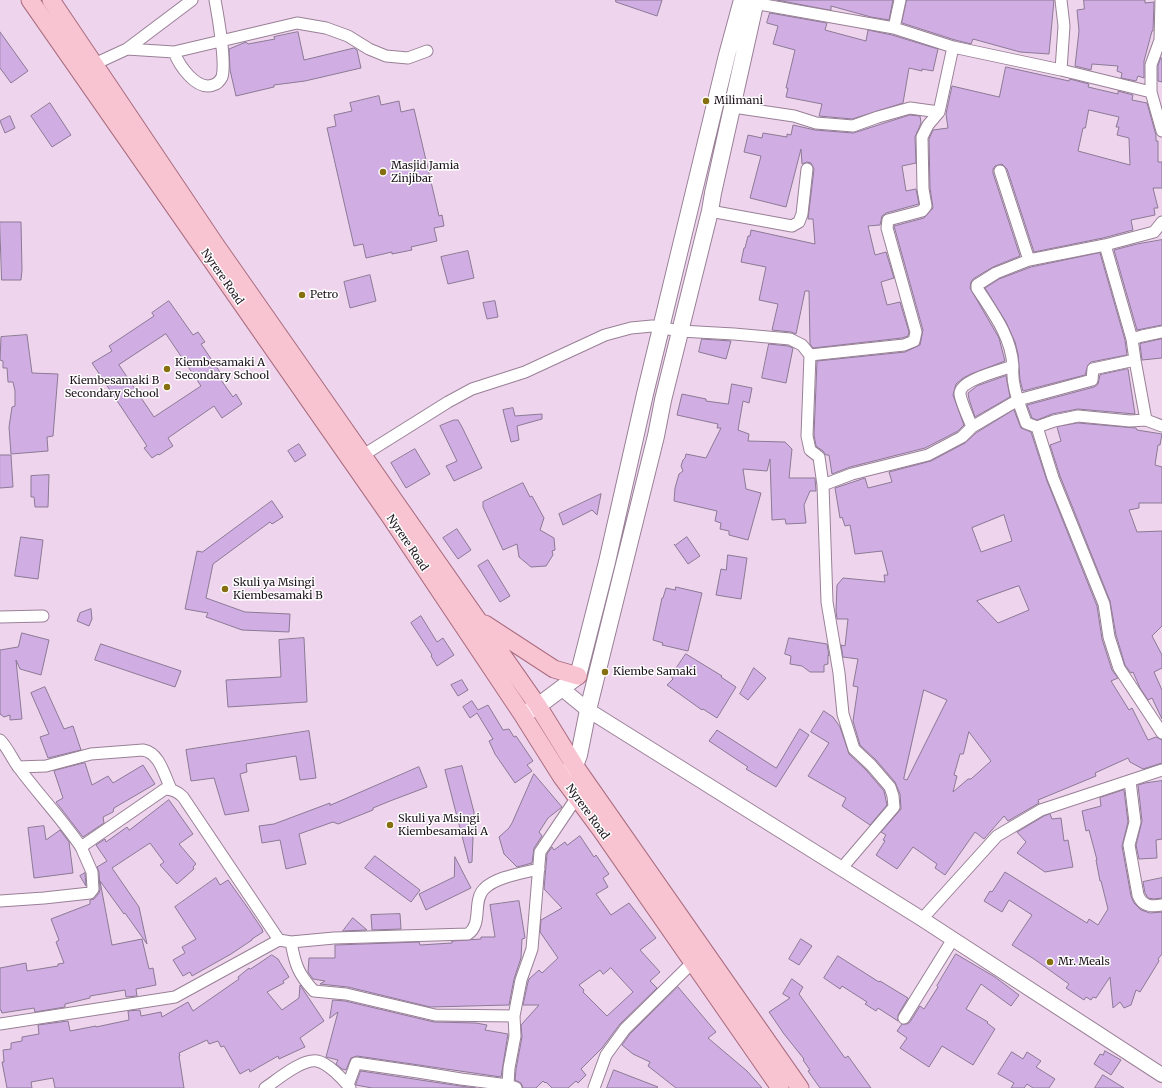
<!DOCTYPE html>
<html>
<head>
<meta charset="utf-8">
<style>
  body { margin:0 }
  canvas { display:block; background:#efd4ed }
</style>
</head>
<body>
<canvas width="1162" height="1088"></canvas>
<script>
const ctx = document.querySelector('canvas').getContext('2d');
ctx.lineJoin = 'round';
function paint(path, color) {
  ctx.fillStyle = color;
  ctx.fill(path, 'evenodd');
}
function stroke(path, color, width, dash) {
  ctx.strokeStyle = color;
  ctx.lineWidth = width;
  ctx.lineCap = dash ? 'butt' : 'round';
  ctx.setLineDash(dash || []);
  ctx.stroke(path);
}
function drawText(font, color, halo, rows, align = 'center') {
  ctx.font = font + ' Merriweather,serif';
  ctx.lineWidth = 3;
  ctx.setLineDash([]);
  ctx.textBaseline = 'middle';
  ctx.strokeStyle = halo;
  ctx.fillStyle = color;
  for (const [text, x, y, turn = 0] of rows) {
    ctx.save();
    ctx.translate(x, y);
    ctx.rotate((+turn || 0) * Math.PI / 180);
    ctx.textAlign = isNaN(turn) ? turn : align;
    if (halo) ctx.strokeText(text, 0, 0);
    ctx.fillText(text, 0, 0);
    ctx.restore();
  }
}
const building = new Path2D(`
  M616 0H662L657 16 616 2Z
  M777 0H893L889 20 871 17 831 6V10Z
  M907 0H1054L1049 54 1020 52 973 39 971 44 955 40 902 23Z
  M1084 0H1145V3L1154 2 1153 31H1152L1144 61V78L1138 76 1136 81 1121 78 1122 73 1117 71 1118 66 1092 64 1091 70 1075 66 1079 31 1077 10 1084 9Z
  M770 13 827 23 825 30 866 41 868 30 892 35 938 49 933 71 922 69V71L909 68 903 103 852 119 819 116 822 104 786 97 788 88H786L795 50 773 44 778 26 767 23Z
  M0 32 28 71 11 83 0 68Z
  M298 32 304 60 354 48 357 50 361 68 305 81 274 85V87L236 96 230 70 229 49 246 42 248 44 275 39 274 37Z
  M1161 58H1162V82L1158 81V66Z
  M1006 67 1069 81 1070 79 1089 84 1088 87 1118 94V91L1133 95 1132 100 1147 103 1156 135V141H1158V162H1162V188H1153L1158 208H1154L1155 215 1131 220 1133 230 1103 238 1034 252 1007 169 1002 164 995 166 993 169V173L1020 256 993 267 973 279 971 282 970 288 999 338 1005 361 971 374 963 378 956 384 953 395 964 425 958 431 925 448 850 467 832 474 829 455H826L823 451 816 446 814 435 817 361 905 352 920 345 923 330 894 226 924 218 933 208 930 188 929 139 933 130 948 128 946 114 952 86 999 97ZM1089 110 1119 117 1116 127H1119L1117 135 1129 138 1130 165 1078 151 1083 128H1085Z
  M379 96 381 105 399 101 401 112 414 109 439 216 442 215 444 226 434 228 437 241 411 247 412 250 392 254V252L366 258 363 244 354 246 327 128 336 126 334 115 352 111 350 103Z
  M50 103 71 135 52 147 31 116Z
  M910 115 920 116 921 123 915 137 916 163 902 166 906 191 916 189 919 204 886 213 882 216 880 225 868 226 875 255 886 252 894 278 881 282 887 305 900 302 909 332 908 336 902 338 813 348 810 344 809 291H805L796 334 791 332 772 330 778 304 759 300 766 267 741 262 744 248H745L748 236H750L751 230 815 244 813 219H808L814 169 811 163 807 162 802 164 801 149 786 207 750 198 761 156 744 152 748 135 762 138 763 133 787 137V134L791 135 793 125 815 130 853 133Z
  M10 116 15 128 5 133 0 121Z
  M0 222H21L22 270 21 280H2Z
  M1162 240V325L1137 330 1114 250 1137 244Z
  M468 251 474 278 448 284 441 257Z
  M1100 253 1125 340 1127 355 1091 362 1088 365 1085 375 1023 391 1020 380 1018 354 1015 342 1006 322 985 288 999 279 1031 267Z
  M370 275 376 301 350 308 344 282Z
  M169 301 193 335 198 332 205 342 201 344 224 378 221 380 233 397 236 394 242 404 222 418 214 406 168 438 173 446 159 455 158 454 152 458 144 448 147 446 92 363 112 351 109 346 154 316 152 313ZM166 334 201 386 154 417 119 365Z
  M495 301 498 317 487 319 483 303Z
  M27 335 32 373 58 374 53 436 47 437 48 451 11 454 9 427 12 407 15 406V391L13 382H8L7 368H3V361L0 360 1 337Z
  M702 339 731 341 726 359 699 352Z
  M1162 339V358L1142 360 1140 344Z
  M769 344 788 346 793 348 786 383 762 378Z
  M1128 369 1135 414 1078 409 1052 414 1037 420 1032 418 1027 405 1094 387 1098 384 1100 375Z
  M1006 376 1010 397 975 417 969 399 968 393 977 386Z
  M732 384 752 388 749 403 743 401 738 430 749 434 748 441 785 442 792 449 789 478H815L816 491H810L804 505 806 523 786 524 785 519 772 520 770 459 767 471 743 469 746 489 761 493 748 540 729 535V531L720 529 721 523 715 521 717 511 674 501 675 488 679 474 683 471 681 466 683 460 685 458 686 454 706 458 721 428H717L718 424 677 415 682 394 706 399V401L728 404Z
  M513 408 515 416 542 414V419L517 426 519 440 511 442 503 410Z
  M1014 410 1021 428 1031 432 1047 481 1097 606 1102 639 1112 670 1118 678 1111 681 1129 710 1132 708 1148 740 1156 737 1162 740V763L1143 769 1130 762 1128 758 1095 773 1096 776 1038 800 1039 803 1008 821 1004 816 984 839 975 832 945 875 935 868 937 864 913 847 897 869 876 855 885 841 883 840 886 835 881 832 901 809 900 794 895 782 876 760 860 745 853 721 858 687 853 686 858 659 843 657 841 645 845 646 848 619H837L836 611 837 585 843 578 885 582 884 575H888L882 551 855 554 850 525 845 526 842 517 840 518 835 488 865 478 868 488 892 482 889 472 931 461 965 443 976 433ZM1004 515 1012 541 981 552 972 528ZM1019 586 1029 610 998 623 977 601ZM924 690 947 700 907 780 904 779ZM969 732 991 761 971 779H968L953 792 957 776 954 775 960 754H963Z
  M454 420H458L462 427 482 468 454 481 446 466 457 461 440 426Z
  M1078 423 1136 428 1137 430 1162 434 1160 445H1158L1155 465 1162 467V503H1139V508L1129 510 1137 532 1162 531V626L1152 636 1162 655V668L1154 672 1162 690V719L1152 698 1148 700 1140 688 1133 672 1131 673 1125 665 1116 635 1110 601 1060 476 1050 445 1061 441 1057 427Z
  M299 444 306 455 295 462 288 451Z
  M415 449 430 474 406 488 391 463Z
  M0 455H11L13 487 0 488Z
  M49 475 48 507H35L34 497H31V476Z
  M523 483 530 497 532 496 544 518 540 530 554 538 555 550 552 551 553 555 546 566 531 567 519 557 517 544 503 550 483 507V502Z
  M601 494 597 515 592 510 563 525 559 514Z
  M272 501 283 517 272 524 270 522 213 564 206 598 245 612 290 614 289 632 242 630 206 617 208 613 185 609 197 551 202 552Z
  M457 529 471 550 458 559 443 538Z
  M21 537 43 540 38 579 15 576Z
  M687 537 700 556 688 564 674 544 675 545Z
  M728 555 747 558 741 599 716 595 721 569 726 570Z
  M488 560 510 596 500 602 478 566Z
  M676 587 702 593 688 651 662 645 663 643 653 640 662 598H663L666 588 675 590Z
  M91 609 92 619 89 626 77 621 80 613Z
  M421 616 437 642 443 638 454 655 437 666 431 656 432 655 411 623Z
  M22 633 49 640 41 675 20 669 16 660 22 719 10 720V715L4 717 0 714V650L18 647Z
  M304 638 307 702 228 707 226 680 281 677 279 640Z
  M789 638 827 644 829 656 828 655V664L824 665V672H810L802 666 790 664 791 656 785 654Z
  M101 644 181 671 175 687 95 660Z
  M686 654 722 676 721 677 736 687 717 718 703 709 702 710 667 685 673 679 671 676Z
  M754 668 766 678 748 700 740 694Z
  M462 680 468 690 458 696 451 685Z
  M45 687 64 729 73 726 81 750 48 758 40 737 49 734 31 693Z
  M472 701 478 710 488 705 503 730 509 729 514 737 516 736 533 761 527 765 532 771 515 783 495 754 489 741 493 739 477 713 470 718 463 707Z
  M824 711 833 717 840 727 849 754 866 770 884 791 887 805 870 825 842 806 846 798 808 776 829 743 811 732Z
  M800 729 809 735 776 787 746 769 748 767 709 741 717 730 776 768Z
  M309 731 316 778 300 780 296 756 246 764 247 772 240 774 249 811 225 815 214 778 191 781 186 750Z
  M85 763 92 785 108 776 113 783 143 765 155 784 114 808 113 812 103 817 104 823 83 837 56 802 63 798 54 771Z
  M462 766 474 812 472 862 469 863 445 770Z
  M419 767 427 787 390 801 373 808V810L338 824 333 822 299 834 306 864 286 869 280 840 262 843 259 826 274 824 330 803V805Z
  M534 774 562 807 548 818 539 832 542 836 534 848 532 863 517 867 504 854 499 837 509 828 512 823Z
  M1162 781V839L1156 840 1157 858 1139 859 1136 845 1142 821 1138 785 1145 783Z
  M1124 790 1128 822 1122 846 1131 896 1134 903 1141 910 1150 913 1162 912V954L1158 959 1159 961 1140 992 1136 990 1131 1005 1124 1008 1120 1002 1113 1008 1110 977 1096 998 1093 997 1091 1000 1086 997 1084 1000 1066 988 1069 984 1034 959 1012 945 1032 915 1009 900 1002 912 984 901 990 891 992 892 1005 872 1087 923 1089 919 1098 925 1108 909 1101 881H1100L1096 860H1097L1089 830 1086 831 1082 811 1101 806 1100 798Z
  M169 800 193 834 179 844 196 864 193 867 194 869 177 884 160 865 164 862 150 843 112 868 139 907 147 944 125 913 124 914 100 881 112 945 142 939 149 969 153 968 156 985 136 989 137 996 126 997 125 990 90 996V998L65 1004V1007L35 1012 34 1008 2 1013 1 1010H0V968L26 963 27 971 58 966V964L64 963 56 942 59 940 51 919 90 904V900L94 899 99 893 100 889 99 872 97 867 107 861 96 845 105 839 106 842 127 827 129 830Z
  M1050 814 1052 819 1061 818 1064 841 1068 840 1073 867 1045 872 1017 853 1026 842 1017 832 1044 816Z
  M44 826 46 840 60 830 69 842 73 873 34 878 28 828Z
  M580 836 594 857 596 855 609 874 603 878 608 887 596 894 611 915 629 903 656 938 640 950 660 972 650 981 657 988 620 1024 602 1048 581 1069 586 1075 578 1083 576 1081 568 1088H552L546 1082 545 1083 543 1081 536 1088H523L521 1083 515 1080 516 1069 522 1037 521 1025 539 1005H523L528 982 529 979 539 970 542 973 558 958 540 932 541 920 562 908 544 889 547 854 552 847 554 850 565 842 567 845ZM611 968 633 992 607 1016 583 992 584 990 579 985 600 970 603 974Z
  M375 856 420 890 411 902 365 868Z
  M455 857 471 888 426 910 419 894 454 877Z
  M85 873V874L86 886 80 876Z
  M216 878 220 885 228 880 250 911 262 929 263 932 252 939V940L231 954 192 976 190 972 183 976 173 960 185 953 182 947 196 939 175 907Z
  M1162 878V898L1154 899 1148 898 1145 893 1143 882Z
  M519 901 525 938 522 939 521 958 514 979 509 1005 430 1007 348 987 320 984 325 981 313 979 308 972 309 958H335V945L419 942 420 945 452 943V941L481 939V937H495L490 905Z
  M400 914 401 929 372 930 371 915Z
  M353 918 367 930 343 931Z
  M801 939 812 946 799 965 789 959Z
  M956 954 995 977 1019 995 1011 1006 981 984 966 1009 988 1022 987 1023 995 1029 973 1065 942 1046 929 1067 900 1048 907 1038 897 1031 902 1024H907L910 1022 920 1006 924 1009 938 987 937 986Z
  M272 955 278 959 289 977 283 981 284 983 267 992 282 1010 299 998 300 985 324 1021 300 1038 305 1047 279 1059 278 1056 250 1072 249 1069 240 1074 224 1046 221 1047 218 1041 209 1044 207 1040 179 1053 180 1056H179L184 1088H55L53 1078 31 1082 32 1088H7L2 1062H4L3 1050 11 1049V1043L22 1041V1037L39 1034 38 1025 68 1021 70 1031 96 1026V1027L129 1020 128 1011 140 1010 141 1016 161 1012 162 1017 188 1002 193 1011 239 979 238 977 249 968 250 969Z
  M838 956 879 982 880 981 908 998 898 1015V1021L878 1008 876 1011 865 1004 867 1002 842 986 840 989 824 978Z
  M792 979 803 987 799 994 845 1058 848 1056 871 1088H820L808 1071 810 1070 803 1060 804 1059 784 1034 769 1012 790 998 783 994Z
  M678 987 716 1032 708 1038 747 1071 762 1088H676L648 1066 650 1062 633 1054 622 1045 630 1034Z
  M333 1000 345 1001 434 1022 476 1023 487 1025 485 1030 508 1034 501 1077 357 1056 351 1058 346 1070 342 1069 336 1064 338 1060 326 1057 338 1012 330 1018Z
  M1105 1051 1121 1060 1111 1075 1094 1064 1100 1054 1103 1055Z
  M1012 1052 1023 1059 1027 1052 1041 1061 1036 1067 1055 1079 1049 1088H1033L1027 1084 1024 1088H1011L1014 1083 998 1074Z
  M614 1070 658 1087 657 1088H607Z
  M361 1071 460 1086 476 1088H372L356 1085Z
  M1103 1075 1124 1088H1095Z`);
paint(building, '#d0ade3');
stroke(building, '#8b7a95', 1);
const minor = new Path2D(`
  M1061 0 1064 26 1061 70
  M1161 0 1160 40 1151 65V92L1162 131
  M748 2 894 28 953 47 1061 70 1151 92
  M894 28 900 0
  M127 49 174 52 297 23 326 28 348 36 369 49 386 56 408 58 427 51
  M174 52C179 65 196 91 213 85 217 84 220 81 222 77 226 63 218 16 215 0
  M88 67 127 49 192 0
  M733 107 794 116 816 123 853 126 878 117 910 108 939 112 953 47
  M710 211 792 226 799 222 802 214 807 169
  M1029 260 1105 245
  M1132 339 1142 336 1162 332
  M810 355 807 436 810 450 819 457 823 485
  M1135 360 1132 339 1105 245 1154 232 1162 222
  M1013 366C1011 386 1020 405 1026 423L1037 427 1053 478 1104 604 1109 637 1119 668 1162 733
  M972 427C969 419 961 402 960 394 959 380 1002 370 1013 366 1011 336 993 313 977 288V285L996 273 1029 260 1000 171
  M1037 427 1054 421 1078 416 1130 421 1146 420 1162 426
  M357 459 448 402 472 389 525 372 605 335 631 328 652 326 680 331 734 334 790 339 802 345 810 355 904 345 914 341 916 332 887 228 888 220 922 211 926 206 923 189 922 137 928 125 939 112
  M0 617 43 616
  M0 740C8 748 12 759 19 768 39 795 62 819 81 847L165 789C173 789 178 792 183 797L279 940
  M18 767 46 766 91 754 143 750C160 753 164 775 171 789
  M1130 781 1135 822 1129 845 1138 895C1142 906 1151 907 1162 905
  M841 869 894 807 893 796 890 787 871 765 854 749 843 714 839 673 827 602 823 485 852 474 928 455 962 437 972 427 1018 400 1092 380 1093 369 1135 360 1146 420
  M0 901 44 898 90 893 93 889 92 872 81 847
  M922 919 997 836 1041 810 1162 770
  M291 942 334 938 468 934C483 924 472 901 484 889 495 877 523 873 539 869
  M904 1018 953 939
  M0 1024 175 997 279 940 291 942C295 964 298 974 314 991L346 994 435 1015 514 1016 521 980 532 949 540 852 577 797
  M348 1085 356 1063 418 1072 461 1079 508 1085 516 1088
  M508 1085 509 1068 515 1036 514 1016
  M265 1088C277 1080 301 1059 317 1061 328 1063 343 1079 350 1088
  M594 1088 606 1055 625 1029 693 962`);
const tertiary = new Path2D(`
  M561 688 588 710 922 919 1162 1075`);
const secondary = new Path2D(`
  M527 712 538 706 578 676 607 562 645 394 727 55 742 0
  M561 776 575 766 579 755 588 710 656 436 663 400 710 211 713 193 756 0`);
const primary = new Path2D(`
  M30 0 389 515 522 714 561 776 601 830 780 1088
  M51 0 215 244 538 706 575 766 800 1088
  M485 624 554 669 578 676`);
stroke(minor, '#998097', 13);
stroke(tertiary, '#998097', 16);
stroke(secondary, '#998097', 18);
stroke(primary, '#a96d7f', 19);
stroke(minor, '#fff', 11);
stroke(tertiary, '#fff', 14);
stroke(secondary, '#fff', 16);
stroke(primary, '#f9c4d2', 17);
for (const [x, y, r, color] of [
  [706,101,4,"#856f0e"],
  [383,172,4,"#856f0e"],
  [302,295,4,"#856f0e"],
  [167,369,4,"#856f0e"],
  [167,387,4,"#856f0e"],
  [225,589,4,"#856f0e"],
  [605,672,4,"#856f0e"],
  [390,825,4,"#856f0e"],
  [1050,962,4,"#856f0e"]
]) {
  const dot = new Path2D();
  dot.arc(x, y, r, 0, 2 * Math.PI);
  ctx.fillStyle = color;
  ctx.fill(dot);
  stroke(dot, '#fff', 1.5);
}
drawText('11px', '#1d131c', '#fff', [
  ["Milimani",714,101],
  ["Masjid Jamia",391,166],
  ["Zinjibar",391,179],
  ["Petro",310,295],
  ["Kiembesamaki A",175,363],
  ["Secondary School",175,376],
  ["Kiembesamaki B",159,381,"right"],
  ["Secondary School",159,394,"right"],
  ["Skuli ya Msingi",233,583],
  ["Kiembesamaki B",233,596],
  ["Kiembe Samaki",613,672],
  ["Skuli ya Msingi",398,819],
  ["Kiembesamaki A",398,832],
  ["Mr. Meals",1058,962]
], 'left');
drawText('11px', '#1d131c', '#fff', [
  ["Nyrere Road",222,277,55],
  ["Nyrere Road",407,543,56],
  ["Nyrere Road",587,812,54]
]);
</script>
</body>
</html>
